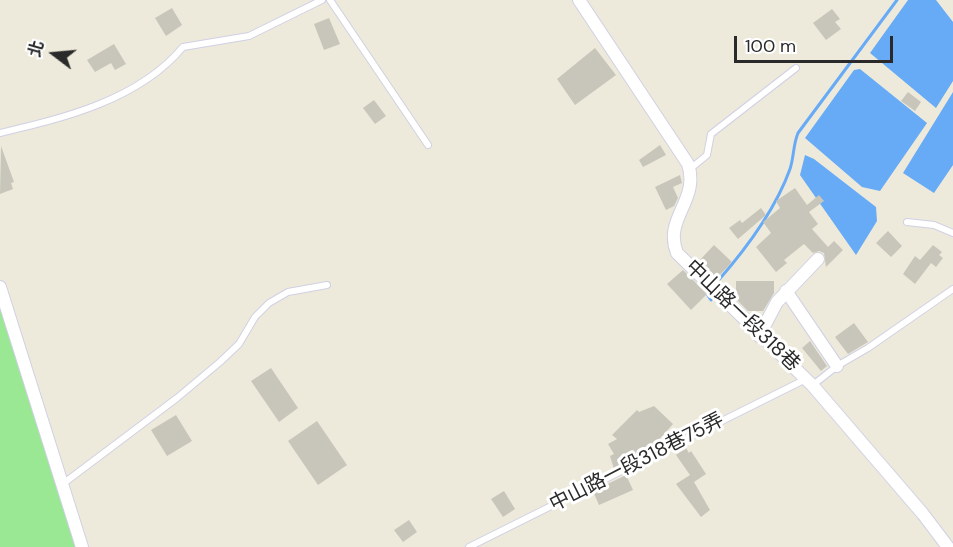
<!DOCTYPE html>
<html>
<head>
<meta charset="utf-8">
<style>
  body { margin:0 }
  #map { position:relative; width:953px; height:547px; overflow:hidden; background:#edeadb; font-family:"DM Sans","Noto Sans TC",sans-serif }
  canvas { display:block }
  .north { position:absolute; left:24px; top:24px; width:60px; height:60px; -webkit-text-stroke:4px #fff; paint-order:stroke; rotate:286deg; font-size:16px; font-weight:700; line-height:24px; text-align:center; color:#2a2a2a }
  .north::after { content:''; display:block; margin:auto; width:21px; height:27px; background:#2a2a2a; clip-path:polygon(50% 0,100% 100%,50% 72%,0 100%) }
  .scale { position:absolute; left:734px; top:36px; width:159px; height:27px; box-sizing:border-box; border:3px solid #2a2a2a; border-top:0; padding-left:8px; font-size:18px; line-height:21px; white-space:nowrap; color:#2a2a2a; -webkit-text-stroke:4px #fff; paint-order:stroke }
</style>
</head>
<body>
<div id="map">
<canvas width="953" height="547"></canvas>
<div class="north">北</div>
<div class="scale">100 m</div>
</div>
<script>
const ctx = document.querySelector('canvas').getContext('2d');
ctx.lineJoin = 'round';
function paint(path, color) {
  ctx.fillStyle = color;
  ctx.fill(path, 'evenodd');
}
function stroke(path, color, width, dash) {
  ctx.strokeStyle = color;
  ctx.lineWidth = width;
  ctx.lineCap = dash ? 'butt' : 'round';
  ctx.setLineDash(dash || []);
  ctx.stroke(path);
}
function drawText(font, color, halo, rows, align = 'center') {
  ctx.font = font + ' "DM Sans","Noto Sans TC",sans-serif';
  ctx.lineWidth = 6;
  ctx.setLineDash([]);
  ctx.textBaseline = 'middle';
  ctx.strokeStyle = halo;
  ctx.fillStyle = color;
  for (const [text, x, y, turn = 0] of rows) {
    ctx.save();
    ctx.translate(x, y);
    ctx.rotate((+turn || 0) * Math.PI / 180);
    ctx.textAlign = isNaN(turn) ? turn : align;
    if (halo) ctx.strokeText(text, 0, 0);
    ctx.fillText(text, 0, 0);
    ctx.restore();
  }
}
paint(new Path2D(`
  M0 288 77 547H0Z`), '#9ae794');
paint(new Path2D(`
  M908 0H936L953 22V81L936 108 870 53Z
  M860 69 927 123 880 191 862 187 805 138 854 70Z
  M953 92V165L934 193 903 173Z
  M805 155 814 159 876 207 877 221 856 255 800 175Z`), '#67aaf6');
stroke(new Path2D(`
  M717 282C746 249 775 211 790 169 794 157 793 145 798 133L897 0
  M707 294 711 300`), '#67aaf6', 3);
paint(new Path2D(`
  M172 8 182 25 166 36 155 18Z
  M832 9 840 19 835 22 841 29 826 40 813 23Z
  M329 18 340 44 324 50 314 24Z
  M114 44 126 64 115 70 111 63 95 72 87 60Z
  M595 48 616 75 575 105 557 79Z
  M908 92 921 102 915 111 901 101Z
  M374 100 386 116 375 124 363 108Z
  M660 145 666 155 643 167 639 160Z
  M1 146 14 182 11 183 13 189 0 194Z
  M680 175 682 183 673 187 678 198 674 206 666 210 655 187Z
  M795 188 807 205 819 195 824 201 809 212 818 224 812 229 828 247 834 241 843 250 826 267 824 253 819 251 813 253 804 244 784 260 787 263 776 272 756 247 771 233 763 222 780 208 776 201Z
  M761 208 766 215 738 239 729 228 740 220 742 223Z
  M888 231 902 246 891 257 876 243Z
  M714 245 732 262 716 279 698 262Z
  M933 245 942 252 939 255 943 258 936 267 931 263 915 284 903 274 915 256 920 260Z
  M683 270 707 294 691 310 667 284Z
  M736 281H774V293L763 311H748L736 299Z
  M854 323 868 342 848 354 835 337Z
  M810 341 827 366 821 371 802 348Z
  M271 368 298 408 279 422 251 381Z
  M654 406 673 424 647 453 614 469 610 456 614 454 608 444 617 439 612 435 637 410 639 412Z
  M176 415 192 441 167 456 151 430Z
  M317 421 347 465 318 485 288 441Z
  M686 448 689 453 691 451 706 474 694 482 710 510 701 517 676 484 690 475 676 455Z
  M626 475 633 490 599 505 593 491Z
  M504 491 515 509 503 517 491 499Z
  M409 520 417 532 403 542 394 530Z`), '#c8c6ba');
const lane = new Path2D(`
  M330 0 428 145
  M0 133C64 118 139 100 183 47L249 36 322 0
  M690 169 707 155 711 134 796 68
  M907 222 934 225 953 233
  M813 385 837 366 868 348 953 289
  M64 483 177 398 220 362 239 344 255 317 269 303 288 292 327 285
  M469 547 806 379`);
const street = new Path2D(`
  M579 0 688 164C700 201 663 218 677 253L813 386 923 514 948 547
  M0 287 82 547
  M786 291 837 366
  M759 336 777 302 818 259`);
stroke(lane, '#d1d0e4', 8);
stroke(street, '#d1d0e4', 14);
stroke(lane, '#fff', 6);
stroke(street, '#fff', 12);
drawText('20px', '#2a2a2a', '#fff', [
  ["中山路一段318巷",742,316,44],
  ["中山路一段318巷75弄",637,463,-27]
]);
</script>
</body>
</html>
